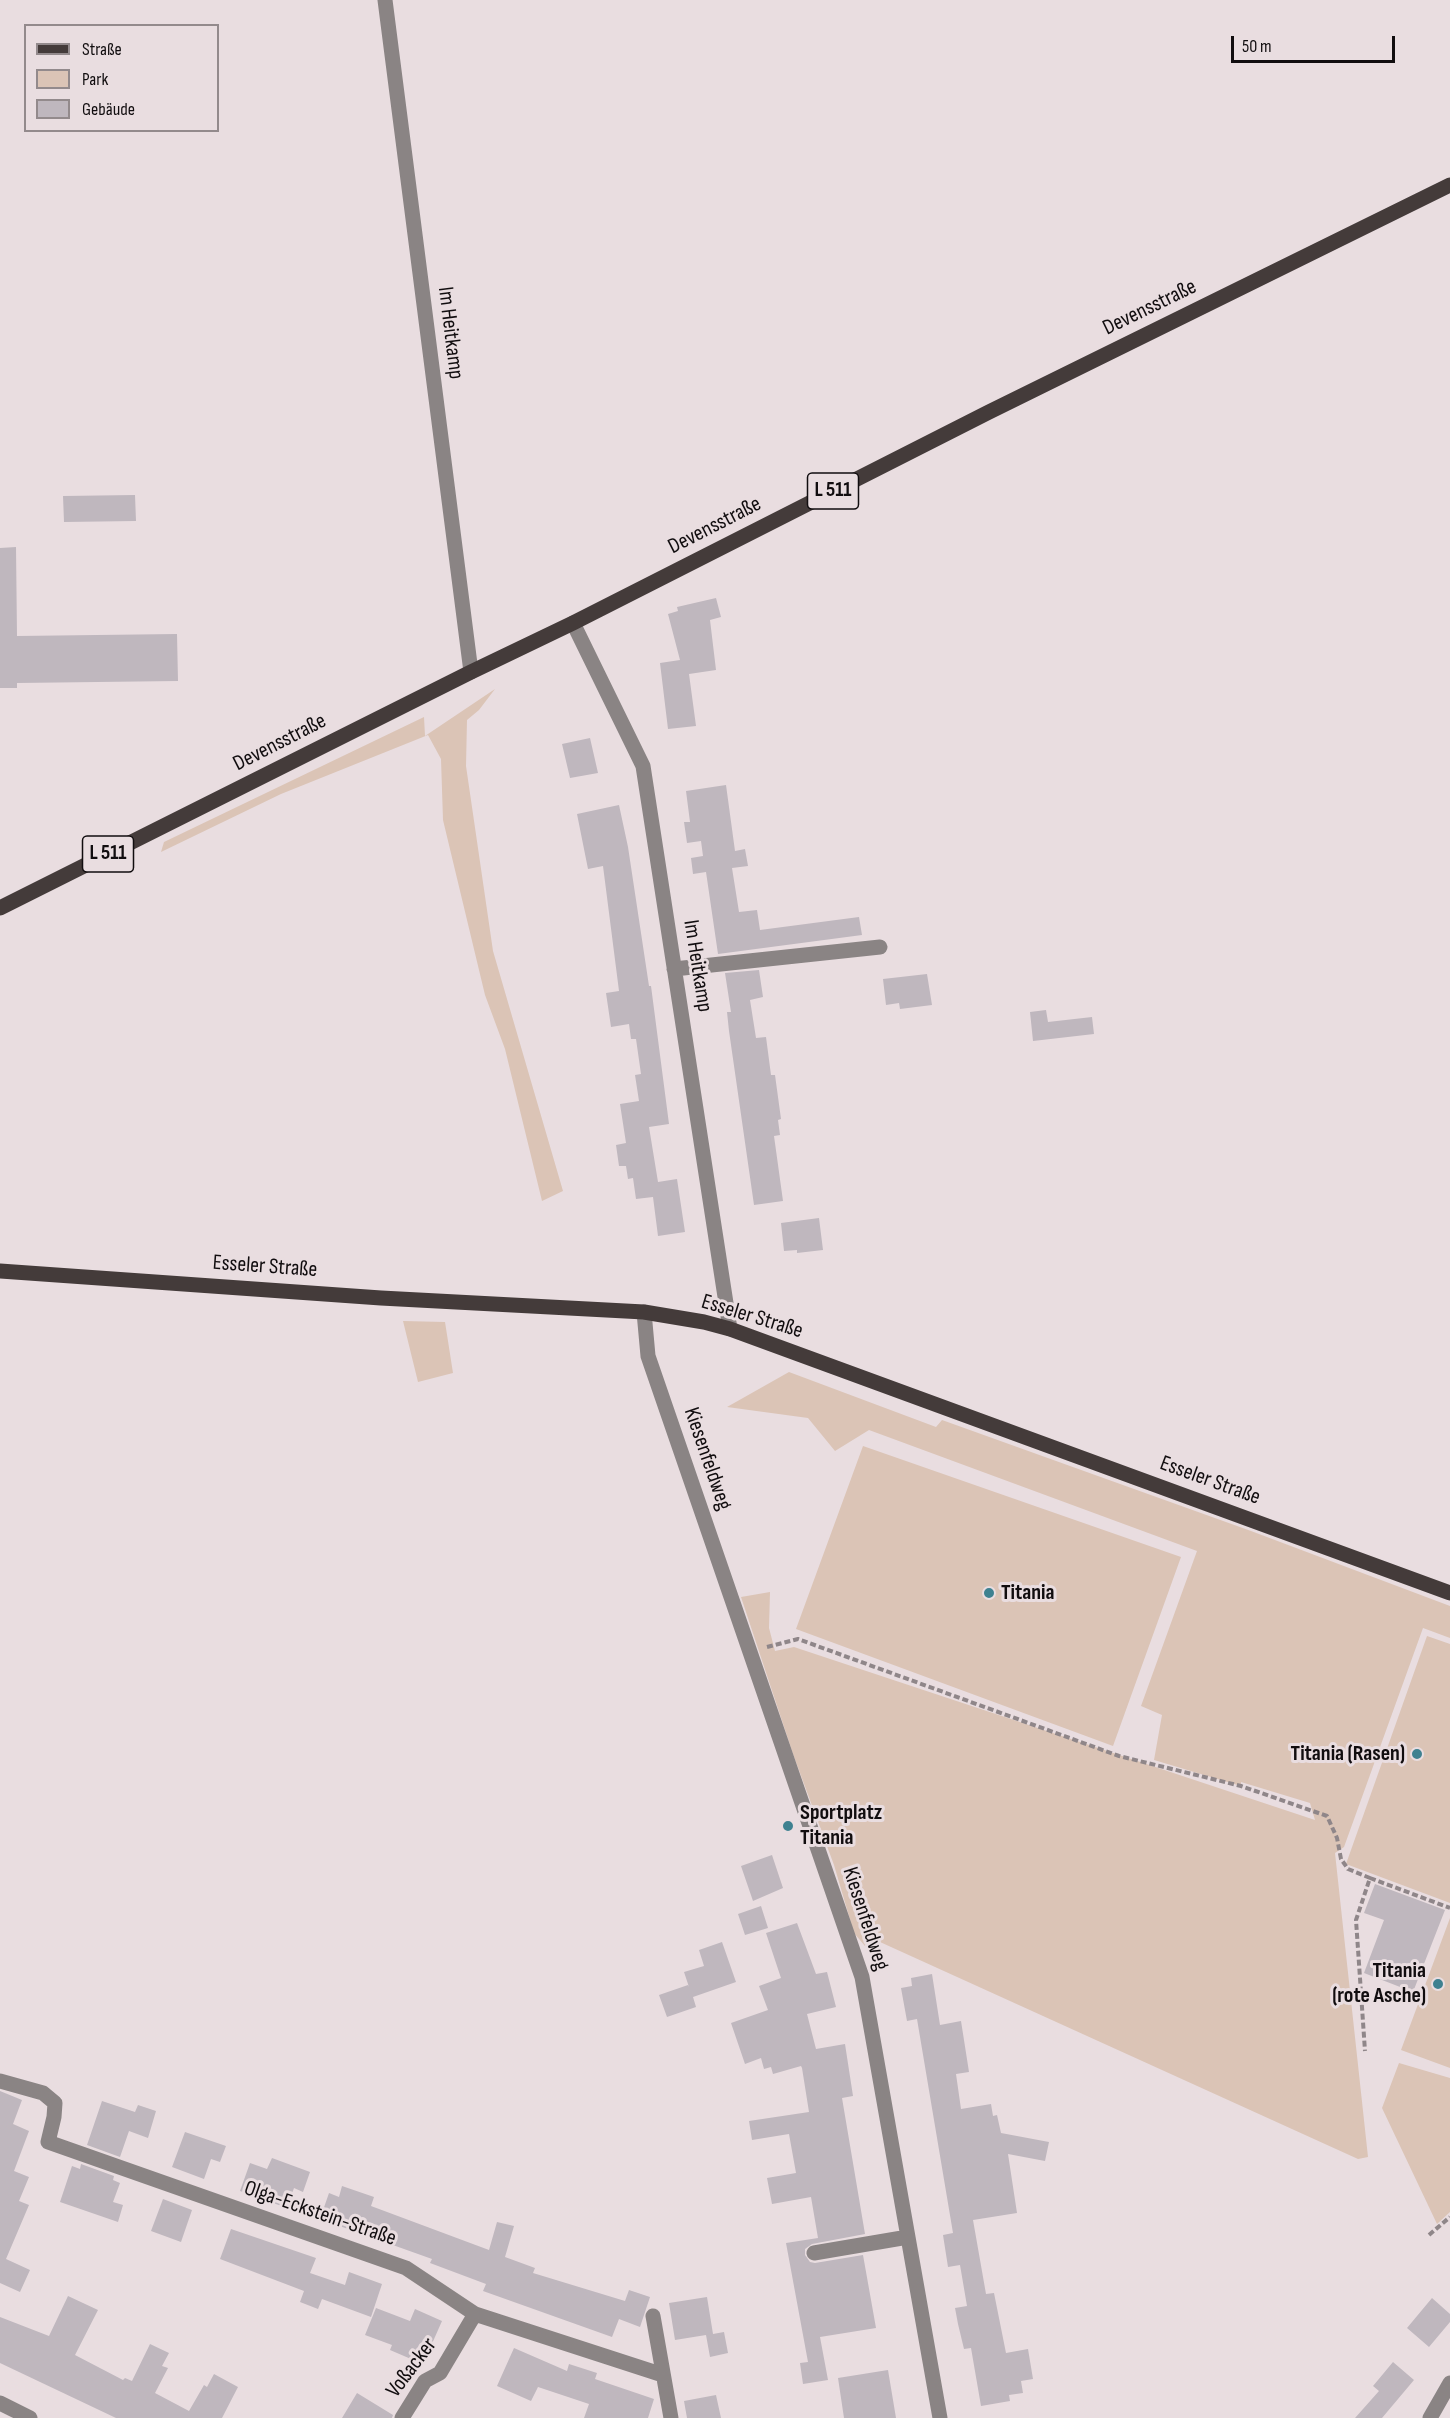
<!DOCTYPE html>
<html>
<head>
<meta charset="utf-8">
<style>
  body { margin:0 }
  #map { position:relative; width:1450px; height:2418px; overflow:hidden; background:#e9dde0; font-family:"Sofia Sans Condensed",sans-serif }
  canvas { display:block }
  .legend { position:absolute; left:24px; top:24px; width:195px; height:108px; box-sizing:border-box; background:#e9dde0; border:2px solid #938a8c; margin:0; padding:8px 10px; list-style:none; font-size:18px; color:#110d0f }
  .legend li { display:flex; align-items:center; gap:12px; height:30px }
  .legend b { width:30px; border:2px solid #938a8c }
  .scale { position:absolute; left:1231px; top:36px; width:164px; height:27px; box-sizing:border-box; border:3px solid #110d0f; border-top:0; padding-left:8px; font-size:18px; line-height:21px; white-space:nowrap; color:#110d0f; -webkit-text-stroke:4px #e9dde0; paint-order:stroke }
</style>
</head>
<body>
<div id="map">
<canvas width="1450" height="2418"></canvas>
<ul class="legend">
<li><b style="height:8px;background:#443b3a"></b>Straße</li>
<li><b style="height:16px;background:#dbc4b6"></b>Park</li>
<li><b style="height:16px;background:#bfb7be"></b>Gebäude</li>
</ul>
<div class="scale">50 m</div>
</div>
<script>
const ctx = document.querySelector('canvas').getContext('2d');
ctx.lineJoin = 'round';
function paint(path, color) {
  ctx.fillStyle = color;
  ctx.fill(path, 'evenodd');
}
function stroke(path, color, width, dash) {
  ctx.strokeStyle = color;
  ctx.lineWidth = width;
  ctx.lineCap = dash ? 'butt' : 'round';
  ctx.setLineDash(dash || []);
  ctx.stroke(path);
}
function drawText(font, color, halo, rows, align = 'center') {
  ctx.font = font + ' "Sofia Sans Condensed",sans-serif';
  ctx.lineWidth = 6;
  ctx.setLineDash([]);
  ctx.textBaseline = 'middle';
  ctx.strokeStyle = halo;
  ctx.fillStyle = color;
  for (const [text, x, y, turn = 0] of rows) {
    ctx.save();
    ctx.translate(x, y);
    ctx.rotate((+turn || 0) * Math.PI / 180);
    ctx.textAlign = isNaN(turn) ? turn : align;
    if (halo) ctx.strokeText(text, 0, 0);
    ctx.fillText(text, 0, 0);
    ctx.restore();
  }
}
paint(new Path2D(`
  M495 689 479 710 467 720 466 766 493 951 563 1191 542 1201 505 1049 485 995 443 820 441 759 428 735 281 794 161 852 164 842 424 717 425 736Z
  M403 1321 445 1322 453 1373 418 1382Z
  M789 1372 936 1427 942 1420 1251 1531 1450 1606V1638L1423 1628 1344 1847 1335 1853 1368 2157 1358 2159 880 1942 878 1931 870 1952 854 1933 834 1865 793 1754 741 1597 770 1592 769 1628 775 1651 794 1647 1315 1820 1310 1803 1241 1782V1786L1154 1760 1162 1715 1141 1706 1197 1551 869 1430 835 1451 808 1418 727 1407Z
  M863 1446 1181 1557 1113 1746 796 1629Z
  M1427 1636 1450 1644V1903L1346 1864Z
  M1450 1918V2068L1401 2050Z
  M1399 2063 1450 2078V2212L1437 2224 1382 2108Z`), '#dbc4b6');
paint(new Path2D(`
  M135 495 136 521 64 522 63 496Z
  M16 547 17 636 177 634 178 681 17 683V688H0V548Z
  M716 598 721 617 710 620 716 670 689 674 696 726 668 729 660 663 680 660 668 614 678 611 677 607Z
  M590 738 598 773 570 778 562 744Z
  M726 785 735 851 745 849 748 866 732 868 739 912 757 910 760 930 859 917 862 935 718 954 706 872 693 874 691 858 703 856 701 841 687 843 684 822H690L686 791Z
  M619 805 628 847 649 986H651L669 1124 649 1127 658 1182 677 1179 685 1232 658 1236 653 1197 636 1199 633 1178 628 1179 626 1166H619L616 1145 626 1143 620 1104 639 1101 635 1075 641 1074 636 1039H631L629 1024 611 1027 606 993 619 991 603 866 588 869 577 814Z
  M759 970 763 997 750 1000 756 1038 766 1037 771 1075H775L781 1119 778 1120 780 1135 774 1136 783 1201 754 1205 729 1031 727 1012H731L725 973Z
  M927 974 932 1005 900 1009 899 1003 886 1005 883 979Z
  M1046 1010 1048 1022 1092 1017 1094 1034 1033 1041 1030 1012Z
  M819 1218 823 1250 797 1253V1250L784 1251 781 1223Z
  M772 1855 783 1888 753 1901 741 1866Z
  M1375 1884 1445 1910 1413 1992 1364 1973 1384 1920 1364 1913Z
  M761 1906 768 1928 745 1935 738 1914Z
  M797 1923 816 1974 827 1972 836 2007 807 2014 816 2049 845 2044 853 2096 842 2098 865 2234 812 2244 805 2249V2255L810 2262 815 2263 863 2255 876 2328 820 2337 828 2380 803 2384 800 2363 808 2362 786 2243 818 2238 811 2197 772 2204 767 2178 796 2173 789 2134 752 2140 749 2121 809 2112 802 2068 801 2066 773 2074 771 2067 764 2069 761 2058 745 2064 731 2023 768 2010 759 1986 781 1978 766 1933Z
  M722 1942 736 1982 693 1997 696 2007 667 2017 659 1995 688 1985 689 1987 684 1972 704 1966 699 1950Z
  M932 1974 940 2025 961 2021 969 2072 956 2074 961 2109 991 2104 993 2116 997 2115 1001 2133 1049 2142 1045 2161 1008 2154 1017 2213 973 2220 986 2294 994 2293 1006 2353 1028 2349 1033 2379 1021 2381 1023 2393 1009 2395 1010 2401 981 2406 971 2348 964 2349 958 2324 955 2308 967 2306 960 2265 948 2267 943 2235 953 2233 917 2019 907 2021 901 1988 912 1986 911 1978Z
  M0 2091 22 2100 13 2124 29 2131 14 2171 29 2177 19 2201 29 2205 6 2259 30 2270 20 2292 0 2283Z
  M102 2101 135 2112 138 2105 156 2111 148 2138 129 2131 120 2157 87 2145Z
  M185 2132 226 2146 220 2162 211 2159 204 2179 172 2167Z
  M272 2158 310 2172 303 2192 294 2188 287 2208 240 2191 250 2163 267 2169Z
  M81 2164 114 2176 113 2180 120 2183 113 2202 123 2205 118 2222 60 2202 72 2166 80 2169Z
  M342 2186 374 2197 371 2206 489 2250 497 2222 514 2226 505 2257 535 2268 533 2273 625 2301 629 2290 650 2297 640 2327 619 2319 612 2337 483 2291 486 2284 430 2263 432 2259 320 2219 329 2193 339 2197Z
  M163 2199 192 2210 181 2242 151 2231Z
  M231 2229 316 2258 310 2273 345 2285 349 2272 382 2284 371 2317 322 2299 318 2309 300 2302 304 2291 220 2259Z
  M68 2296 98 2310 75 2355 123 2380 125 2378 132 2381 150 2344 169 2353 162 2366 168 2368 155 2393 189 2411 204 2385 207 2387 214 2374 238 2387 222 2418H116L0 2363V2317L49 2336Z
  M707 2297 713 2334 724 2332 728 2353 710 2357 706 2335 675 2340 669 2303Z
  M1432 2298 1450 2314V2322L1429 2347 1407 2328Z
  M376 2308 410 2321 415 2309 442 2321 427 2355 415 2350 411 2359 390 2350 392 2345 365 2335Z
  M514 2348 567 2371 569 2364 597 2373 595 2379 654 2399 648 2418H584L589 2404 538 2387 531 2401 497 2386Z
  M1393 2362 1414 2380 1382 2418H1355L1379 2391 1373 2386Z
  M888 2370 896 2418H844L838 2378Z
  M357 2393 393 2415 392 2418H342Z
  M716 2395 721 2418H687L684 2401Z`), '#bfb7be');
stroke(new Path2D(`
  M767 1647 798 1639 1119 1756 1241 1786 1327 1816 1337 1838 1341 1859 1348 1869 1370 1878 1356 1920 1365 2051
  M1370 1878 1450 1908
  M1429 2235 1450 2217`), '#8f8689', 4, [6, 3]);
stroke(new Path2D(`
  M385 0 471 672
  M573 623 643 766 730 1329
  M674 969 880 947
  M644 1312 648 1356 862 1977 940 2418
  M0 2081 43 2093 55 2103 54 2117 48 2142 406 2268 475 2314 663 2375
  M814 2253 908 2237
  M653 2316 671 2418
  M0 2403 30 2418
  M402 2418 425 2381 440 2373 475 2314
  M1430 2418 1450 2383`), '#8a8484', 15);
stroke(new Path2D(`
  M0 908 471 672 573 623 989 412 1450 185
  M0 1271 381 1298 644 1312 704 1322 730 1329 1450 1593`), '#443b3a', 15);
for (const [x, y, r, color] of [
  [989,1593,6,"#3e8190"],
  [1417,1754,6,"#3e8190"],
  [788,1826,6,"#3e8190"],
  [1438,1984,6,"#3e8190"]
]) {
  const dot = new Path2D();
  dot.arc(x, y, r, 0, 2 * Math.PI);
  ctx.fillStyle = color;
  ctx.fill(dot);
  stroke(dot, '#e9dde0', 2);
}
for (const [x, y, w] of [
  [833,491,51],
  [108,854,51]
]) {
  const box = new Path2D();
  box.roundRect(x - w / 2, y - 18, w, 36, 4.5);
  ctx.fillStyle = '#e9dde0';
  ctx.fill(box);
  stroke(box, '#110d0f', 1.5);
}
drawText('bold 21px', '#110d0f', null, [
  ["L 511",833,491],
  ["L 511",108,854]
]);
drawText('22px', '#110d0f', '#e9dde0', [
  ["Devensstraße",1150,308,-26],
  ["Im Heitkamp",450,333,83],
  ["Devensstraße",715,526,-27],
  ["Devensstraße",280,743,-27],
  ["Im Heitkamp",697,966,81],
  ["Esseler Straße",265,1267,4],
  ["Esseler Straße",752,1317,17],
  ["Kiesenfeldweg",707,1459,71],
  ["Esseler Straße",1210,1481,20],
  ["Kiesenfeldweg",865,1919,72],
  ["Olga-Eckstein-Straße",320,2214,19],
  ["Voßacker",412,2368,-53]
]);
drawText('bold 22px', '#110d0f', '#e9dde0', [
  ["Titania",1001,1593],
  ["Titania (Rasen)",1405,1754,"right"],
  ["Sportplatz",800,1813],
  ["Titania",800,1838],
  ["Titania",1426,1971,"right"],
  ["(rote Asche)",1426,1996,"right"]
], 'left');
</script>
</body>
</html>
